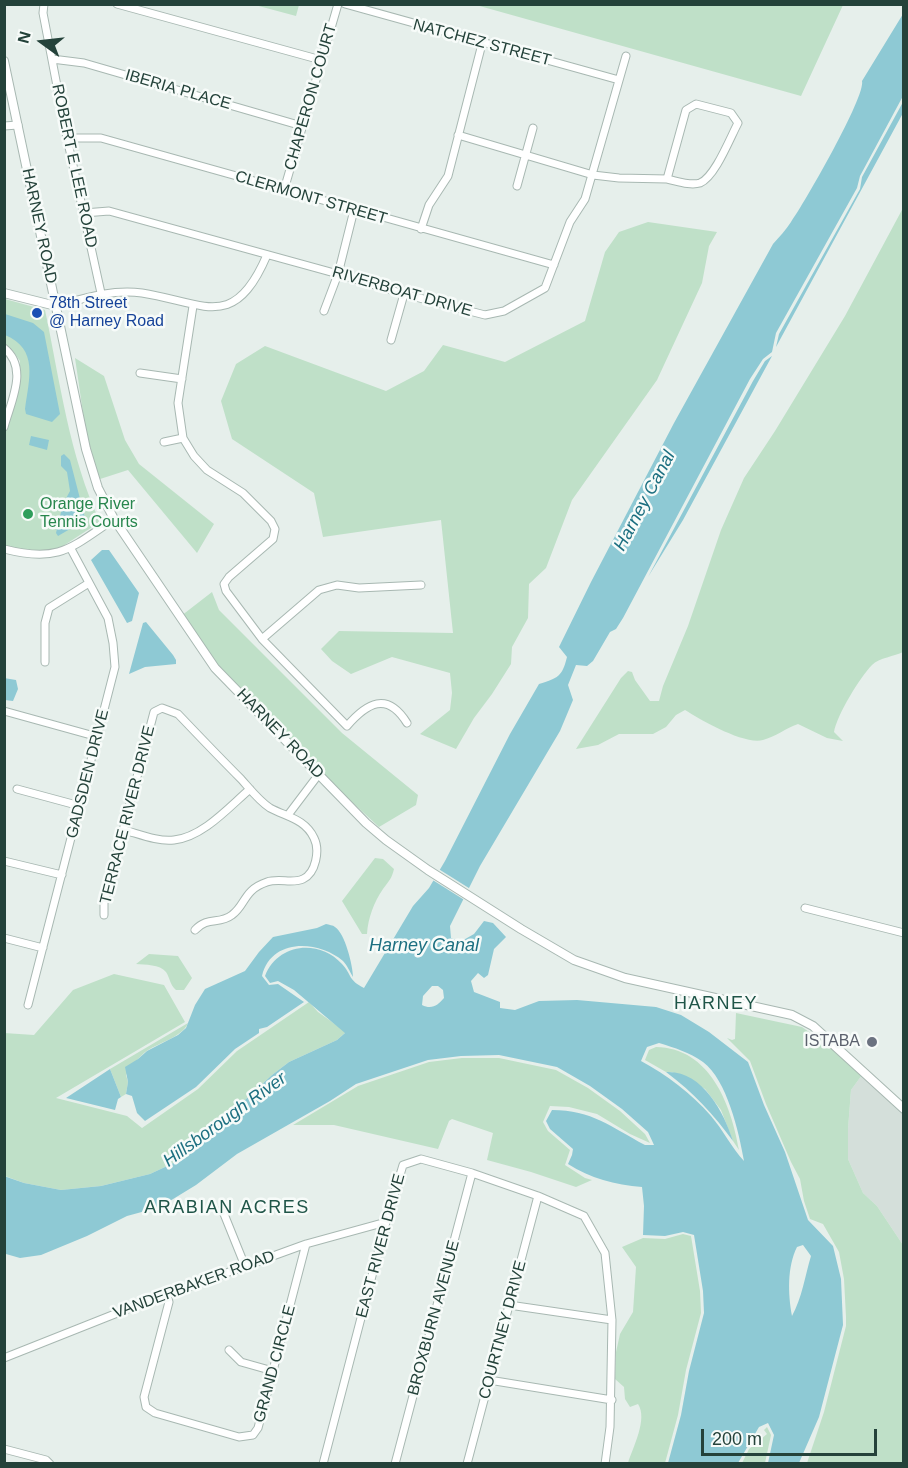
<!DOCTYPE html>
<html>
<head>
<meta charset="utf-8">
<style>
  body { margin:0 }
  #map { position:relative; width:908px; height:1468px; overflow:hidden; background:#e6efeb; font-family:Helvetica,sans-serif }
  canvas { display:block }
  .frame { position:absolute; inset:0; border:6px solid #24423a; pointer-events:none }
  .north { position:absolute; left:12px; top:12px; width:60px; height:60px; -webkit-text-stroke:4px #f7fbf9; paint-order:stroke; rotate:285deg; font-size:16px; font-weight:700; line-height:24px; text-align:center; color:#24423a }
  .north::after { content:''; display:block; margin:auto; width:21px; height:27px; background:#24423a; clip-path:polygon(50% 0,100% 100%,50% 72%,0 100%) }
  .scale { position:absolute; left:701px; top:1429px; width:176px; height:27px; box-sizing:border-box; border:3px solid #24423a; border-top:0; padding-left:8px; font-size:18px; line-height:21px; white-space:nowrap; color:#24423a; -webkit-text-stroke:4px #f7fbf9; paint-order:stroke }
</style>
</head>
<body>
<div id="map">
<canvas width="908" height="1468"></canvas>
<div class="frame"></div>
<div class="north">N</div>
<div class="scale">200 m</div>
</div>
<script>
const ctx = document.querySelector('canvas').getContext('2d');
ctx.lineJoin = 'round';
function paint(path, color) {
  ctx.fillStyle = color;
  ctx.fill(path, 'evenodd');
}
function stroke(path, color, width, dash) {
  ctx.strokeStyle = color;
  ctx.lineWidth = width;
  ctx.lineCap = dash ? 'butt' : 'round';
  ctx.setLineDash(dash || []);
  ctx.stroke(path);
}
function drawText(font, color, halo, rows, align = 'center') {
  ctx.font = font + ' Helvetica,sans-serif';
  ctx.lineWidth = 5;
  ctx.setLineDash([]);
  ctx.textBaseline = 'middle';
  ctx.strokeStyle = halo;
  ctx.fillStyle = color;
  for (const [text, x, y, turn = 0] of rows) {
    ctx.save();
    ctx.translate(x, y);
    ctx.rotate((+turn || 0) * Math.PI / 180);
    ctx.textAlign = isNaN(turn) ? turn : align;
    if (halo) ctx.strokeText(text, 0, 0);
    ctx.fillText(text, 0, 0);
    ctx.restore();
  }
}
paint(new Path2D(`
  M862 1075 903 1113V1245L877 1206 863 1193 848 1159V1129L851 1090Z`), '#d4dfda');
paint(new Path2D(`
  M255 5H299L296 16Z
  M476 5H843L801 96Z
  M903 208V652C895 656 879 658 872 665 860 677 837 715 834 732L843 741 827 738 798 724C786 728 775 737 763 740 744 745 701 720 685 710L676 715 666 727 653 734H619L598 745 576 749 621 678 628 671 632 672 635 680 650 701H659L663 686 688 626 721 530 744 478 775 431 845 316Z
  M648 222 717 232 709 246 702 283 657 380 572 500 546 568 529 584 528 618 512 647 511 664 492 694 474 718 456 749 420 734 450 710 452 693 450 673 392 657 351 674 332 661 321 649 339 631 453 633 441 520 323 537 314 493 232 439 221 401 236 364 265 346 386 391 424 371 443 345 505 362 585 321 605 252 619 232Z
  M5 299 45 310C60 381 69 455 100 522L63 546 47 553 5 547 4 435 20 378V361L13 351 5 345Z
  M75 358 104 376 125 440 139 464 214 524 197 553 128 470 97 480 88 447Z
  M212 592 219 610 342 733 418 795 416 805 379 827 313 766 225 677 181 616Z
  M375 858 383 859 394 869C392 878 389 881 383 889 374 902 368 918 367 934H362L342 901Z
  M149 954 178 956 192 978 184 990H176C170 985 170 978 166 972 160 964 145 965 136 964Z
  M114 974 164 985 185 1022 56 1098 127 1116 142 1128 198 1089 237 1051 309 1002 318 1012 346 1032 337 1040 289 1062 272 1075 180 1160 150 1174 101 1186 61 1190 24 1183 5 1176 4 1033 34 1035 73 990Z
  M736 1013 802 1027 832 1048 862 1075 851 1090 848 1129V1159L863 1193 877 1206 903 1245V1463H807L824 1412 846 1326V1317L844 1279 839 1252 823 1224 810 1219 804 1201 800 1179 791 1162 766 1104 750 1061 727 1038 732 1040 735 1039Z
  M188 1023C182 1038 156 1043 144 1053 137 1059 131 1068 126 1075L128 1082 126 1094 121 1097 110 1069Z
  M656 1047C710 1048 731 1104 739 1150L733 1141 721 1110 705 1089 672 1072H666L645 1060 649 1050Z
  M462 1058H499L556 1070 588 1088 620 1111 645 1134 650 1143 630 1134 597 1114 569 1107 550 1106 543 1122 548 1131 570 1150 565 1165 585 1178 592 1180 576 1187 531 1172 487 1160 493 1133 452 1119 449 1121 438 1149 334 1125H293L358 1086 429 1062Z
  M683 1234 691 1236 700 1291 701 1313 686 1370 678 1415 665 1463H628C633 1447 648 1419 638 1404L630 1407 625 1399 624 1387 615 1379 616 1352 620 1334 633 1312 636 1267 622 1247 643 1238 665 1239Z
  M767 1427 771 1435 765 1463H742L749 1449 767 1434 764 1430Z`), '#bfe0c8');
paint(new Path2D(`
  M903 14V96L860 176 857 188 776 333 772 352 763 359 750 379 623 618 616 629 610 632 593 661 587 666 576 665 568 685 573 700 560 731 480 866 450 926 451 938 460 942 474 934 484 921 493 923 506 937 494 949 488 975 484 978 478 973 471 981 474 992 500 1002V1008L515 1010 539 1001 577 1000 656 1007 681 1015 709 1032 748 1062 764 1105 785 1152 808 1220 833 1246 841 1279 843 1325 819 1417 799 1463H768L774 1435 768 1423 759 1427 738 1463H668L681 1415 689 1371 704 1313 703 1291 694 1235 683 1232 665 1236 643 1235 644 1206 642 1187C615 1185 590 1178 568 1164L572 1155 573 1149 550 1129 546 1121 552 1110C592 1110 611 1127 645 1145H654L648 1132 622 1109 590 1086 557 1067 499 1055 461 1056 428 1060 356 1084 330 1101 237 1154 196 1185 160 1207 127 1216 87 1236 41 1255 20 1258 6 1254 4 1176 24 1183 61 1190 101 1186 150 1174 180 1160 272 1075 289 1062 337 1040 345 1033 294 990 278 981 270 983 265 976C278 943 319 939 342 964 352 975 348 980 364 988L413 906 429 888 445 861 510 734 539 684C558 678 562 677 567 657L559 647 591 582 674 423 773 244C779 237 786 230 791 222 804 204 866 96 862 81ZM432 986H438L443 990 444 998C438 1005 432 1010 422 1005L423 996ZM659 1043C675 1048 689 1052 703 1062 727 1080 739 1132 744 1161 732 1148 723 1130 711 1116 691 1093 667 1075 641 1061L647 1047ZM803 1245 811 1256C805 1276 802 1298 792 1316 788 1294 787 1267 797 1247Z
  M903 102V113L776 347 779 334 860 189 862 177Z
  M5 314 33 323 44 332 60 414 52 422 26 414 25 409C29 379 39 349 5 335Z
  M772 356 683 520 648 577 753 381 765 361Z
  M31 436 49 440 47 450 29 445Z
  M64 454 70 460 85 518 82 522 58 536 56 533 63 504 70 491 67 472 61 466V456Z
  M102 550H109L139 593 132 621 127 623 91 560Z
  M146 622 173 655 176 660V664L145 667 129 674 143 623Z
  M4 678 16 680 18 689 13 701 5 700Z
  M326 924C329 925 333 925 335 927 345 933 353 966 353 977 350 972 347 965 343 961 318 940 271 938 262 976L269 985 278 984 304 1002 267 1027 259 1029V1033L235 1049 196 1087 145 1121 137 1113 132 1096 126 1094 128 1082 125 1067 138 1059 147 1051 178 1035 186 1028 195 1005 205 989 245 971 259 952 273 937 317 928Z
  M110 1069 121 1097 118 1099 115 1110 66 1098Z
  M666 1072C702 1070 724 1112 733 1141 714 1115 693 1092 666 1072Z`), '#8ec9d4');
paint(new Path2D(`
  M437 868 472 890 466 901 431 879Z`), '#e6efeb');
const minor = new Path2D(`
  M44 4 43 13 67 138 101 293
  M117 4 321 60
  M345 4 619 80
  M52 59 84 63 302 126
  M696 104 731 113 738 123C730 138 715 177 700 183 690 186 677 181 667 179L686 110Z
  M4 126 18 125
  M458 135 593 175 619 178 667 179
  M67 138H101L554 265
  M517 186 533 128
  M284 190 338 4
  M84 213 109 211 338 274 404 294 485 315 504 311 545 288 570 222 585 199 626 56
  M421 229 429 205 448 176 482 44
  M56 306C85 298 112 289 142 293 205 303 234 332 267 255
  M193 306 178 403 183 438 194 456 207 470 243 493 271 521 275 529 273 539 229 577 224 584 226 591 262 639 347 726C367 703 387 691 407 723
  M324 311 338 274 354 210
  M391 340 404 294
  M4 348C29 368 11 401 4 427
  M140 373 182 379
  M164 442 183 438
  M4 549C59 563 71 548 114 519
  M262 639 319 590 337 585 359 588 421 585
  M45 662V623L49 608 89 583
  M4 711 98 737
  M17 789 80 806
  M288 815 319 774
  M124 830C139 834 158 842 174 840 203 837 229 807 250 789
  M4 861 62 875
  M805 908 904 933
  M104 915V903L154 712 162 708 178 714C199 736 220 758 241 779 250 789 259 801 270 808 287 817 305 819 314 838 320 850 316 873 303 879 293 884 279 878 267 882 243 890 246 905 232 915 219 925 208 916 195 930
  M4 938 43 948
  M28 1005 115 667 113 643 108 618 71 549
  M222 1209 245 1266
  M167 1296 169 1302 144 1397 146 1407 155 1413 239 1437 253 1435 258 1428 306 1244
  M509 1305 612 1320
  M229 1350 241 1362 273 1371
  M4 1358 130 1308 306 1244 386 1222
  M489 1380 612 1400
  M4 1449 46 1460 50 1464
  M323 1464 386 1222 403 1165 421 1159 472 1173 538 1196 584 1216 605 1253 612 1320 610 1427 605 1464
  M395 1464 472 1173
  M467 1464 538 1196`);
const tertiary = new Path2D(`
  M4 61 86 449 98 488 114 519 215 668 366 823 386 840 428 870 521 929 574 960 625 978 792 1015 813 1026 904 1109
  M4 293 56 306`);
stroke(minor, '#a8b8b2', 9);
stroke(tertiary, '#a8b8b2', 10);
stroke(minor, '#fff', 7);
stroke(tertiary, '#fff', 8);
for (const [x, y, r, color] of [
  [37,313,6,"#1a4fb4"],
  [28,514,6,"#2e9e5b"],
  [872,1042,6,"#6b7280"]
]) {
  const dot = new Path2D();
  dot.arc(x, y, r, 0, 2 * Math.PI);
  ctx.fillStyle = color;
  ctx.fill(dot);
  stroke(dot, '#f7fbf9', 2);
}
drawText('16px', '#24423a', '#f7fbf9', [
  ["NATCHEZ STREET",482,43,15],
  ["IBERIA PLACE",178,90,16],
  ["CHAPERON COURT",311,97,-74],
  ["ROBERT E LEE ROAD",74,166,78],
  ["CLERMONT STREET",311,198,16],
  ["HARNEY ROAD",39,226,78],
  ["RIVERBOAT DRIVE",402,292,16],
  ["HARNEY ROAD",280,734,46],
  ["GADSDEN DRIVE",88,774,-76],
  ["TERRACE RIVER DRIVE",128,815,-76],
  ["EAST RIVER DRIVE",381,1246,-75],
  ["VANDERBAKER ROAD",194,1285,-20],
  ["BROXBURN AVENUE",434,1318,-75],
  ["COURTNEY DRIVE",503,1330,-75],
  ["GRAND CIRCLE",275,1364,-75]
]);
drawText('16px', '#164399', '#f7fbf9', [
  ["78th Street",49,304],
  ["@ Harney Road",49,322]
], 'left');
drawText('16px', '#27864d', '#f7fbf9', [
  ["Orange River",40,505],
  ["Tennis Courts",40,523]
], 'left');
drawText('16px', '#5b616d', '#f7fbf9', [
  ["ISTABA",860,1042]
], 'right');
drawText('italic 18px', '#1c6f80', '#f7fbf9', [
  ["Harney Canal",645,501,-62],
  ["Harney Canal",424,946],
  ["Hillsborough River",225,1120,-36]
]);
ctx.letterSpacing = '1.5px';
drawText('18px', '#1f5548', '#f7fbf9', [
  ["HARNEY",716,1004],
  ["ARABIAN ACRES",227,1208]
]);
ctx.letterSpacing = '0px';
</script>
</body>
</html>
